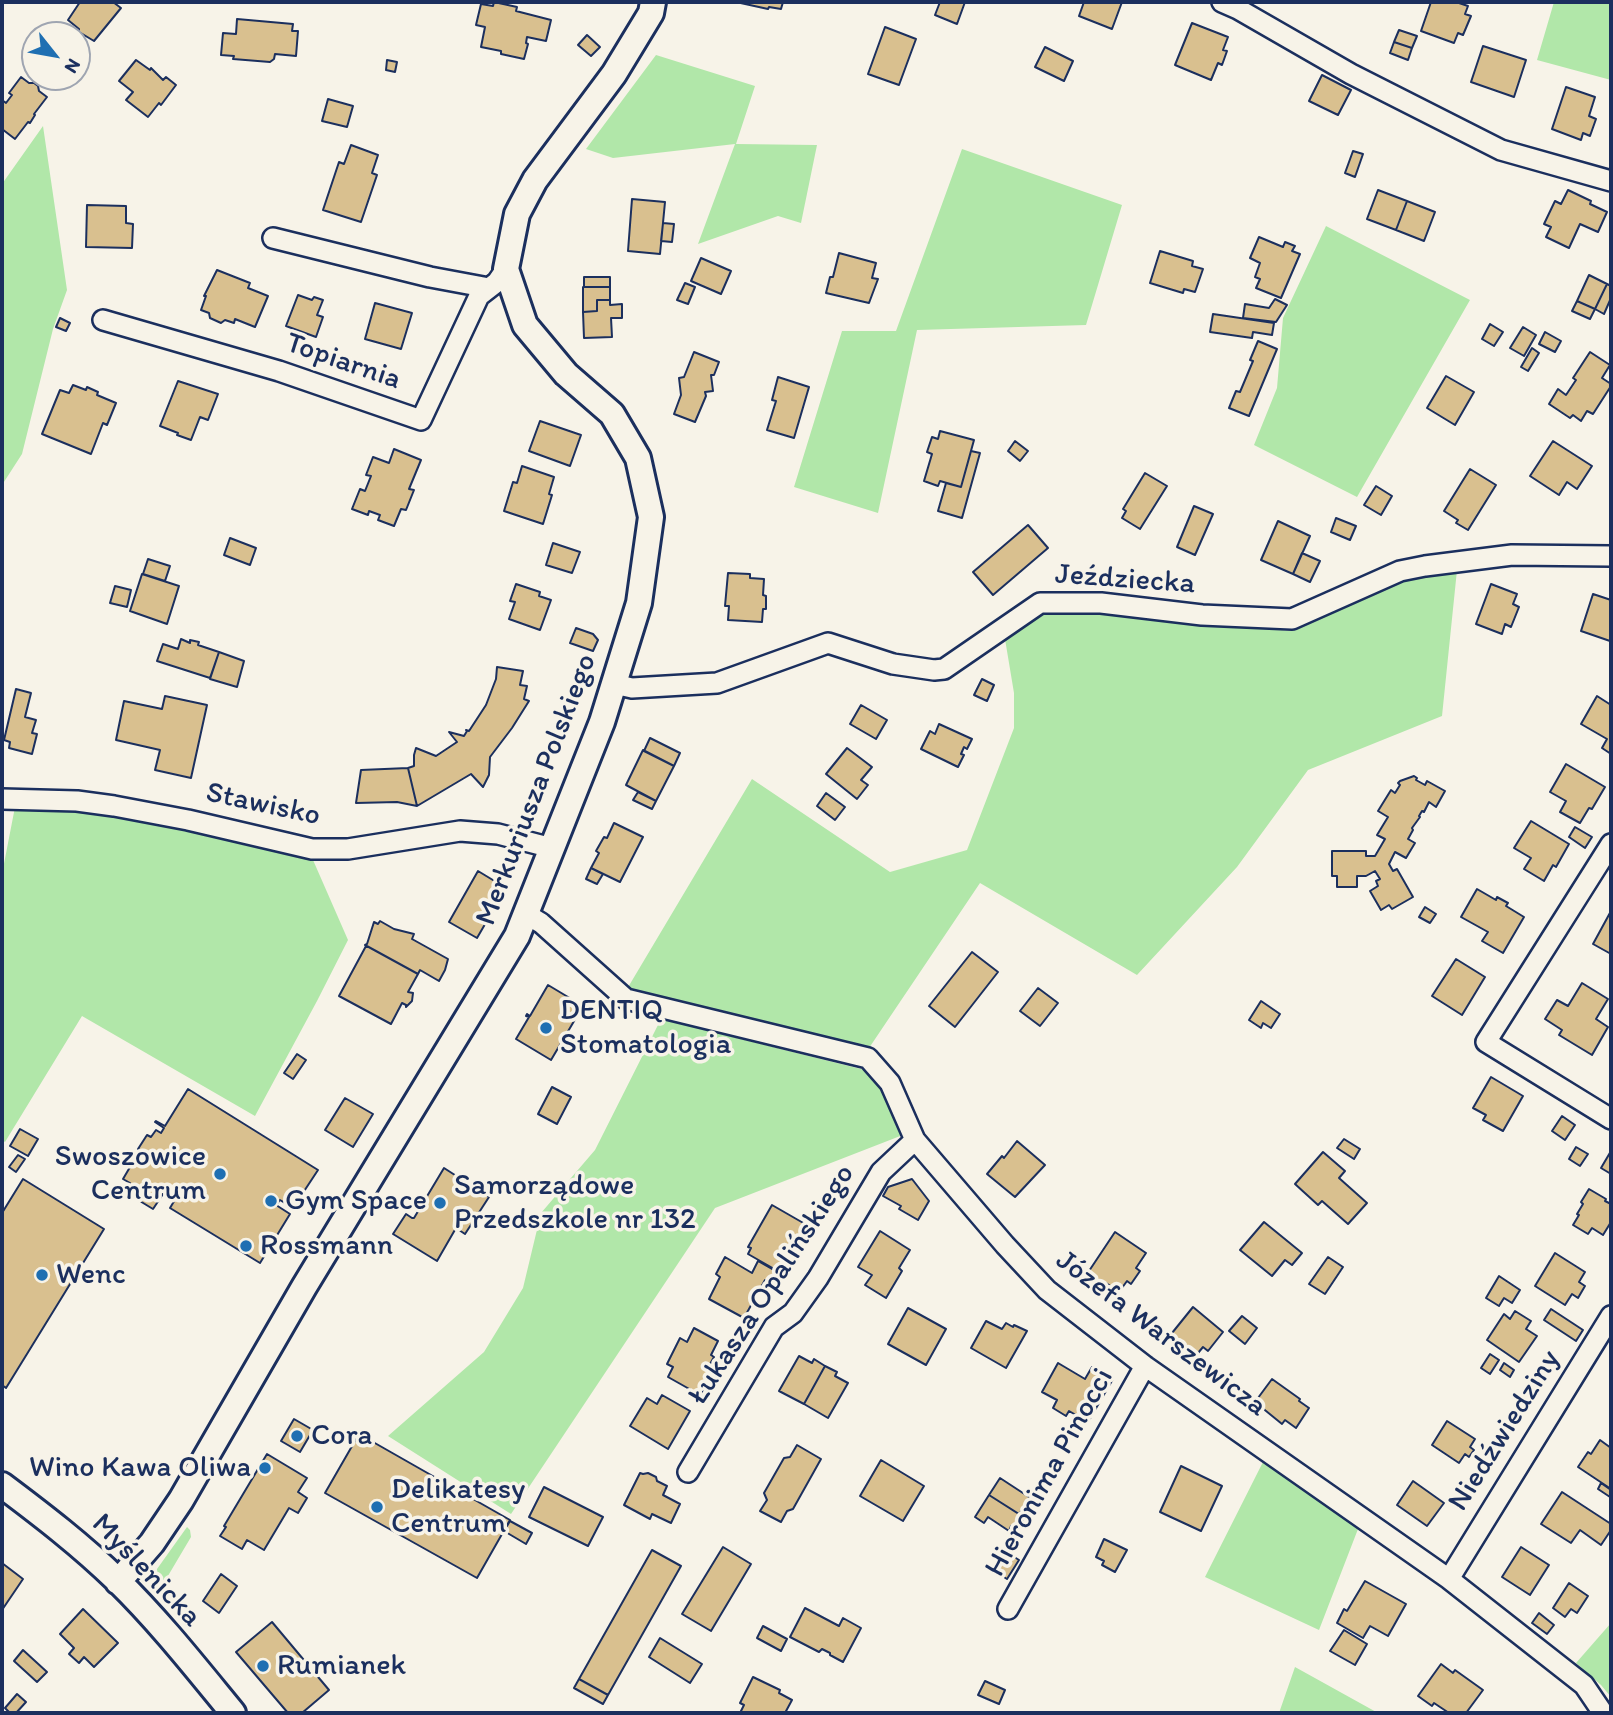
<!DOCTYPE html>
<html>
<head>
<meta charset="utf-8">
<style>
  body { margin:0 }
  #map { position:relative; width:1613px; height:1715px; overflow:hidden; background:#f7f3e8; font-family:Itim,sans-serif }
  canvas { display:block }
  .frame { position:absolute; inset:0; border:4px solid #1b2f5e; pointer-events:none }
  .north { position:absolute; left:21px; top:21px; width:70px; height:70px; box-sizing:border-box; background:#f7f3e8; border:2px solid #9fa5b1; border-radius:50%; rotate:121deg; font-size:19px; font-weight:700; line-height:28px; text-align:center; color:#1b2f5e }
  .north::after { content:''; display:block; margin:auto; width:24px; height:32px; background:#1f6fb2; clip-path:polygon(50% 0,100% 100%,50% 72%,0 100%) }
</style>
</head>
<body>
<div id="map">
<canvas width="1613" height="1715"></canvas>
<div class="frame"></div>
<div class="north">N</div>
</div>
<script>
const ctx = document.querySelector('canvas').getContext('2d');
ctx.lineJoin = 'round';
function paint(path, color) {
  ctx.fillStyle = color;
  ctx.fill(path, 'evenodd');
}
function stroke(path, color, width, dash) {
  ctx.strokeStyle = color;
  ctx.lineWidth = width;
  ctx.lineCap = dash ? 'butt' : 'round';
  ctx.setLineDash(dash || []);
  ctx.stroke(path);
}
function drawText(font, color, halo, rows, align = 'center') {
  ctx.font = font + ' Itim,sans-serif';
  ctx.lineWidth = 7;
  ctx.setLineDash([]);
  ctx.textBaseline = 'middle';
  ctx.strokeStyle = halo;
  ctx.fillStyle = color;
  for (const [text, x, y, turn = 0] of rows) {
    ctx.save();
    ctx.translate(x, y);
    ctx.rotate((+turn || 0) * Math.PI / 180);
    ctx.textAlign = isNaN(turn) ? turn : align;
    if (halo) ctx.strokeText(text, 0, 0);
    ctx.fillText(text, 0, 0);
    ctx.restore();
  }
}
paint(new Path2D(`
  M1554 2H1611V80L1537 60Z
  M656 55 755 86 736 144 817 145 801 223 778 216 698 244 735 144 613 158 586 149Z
  M43 126 67 290 53 329 22 454 2 485V184Z
  M962 149 1122 205 1086 325 917 330 878 513 794 487 842 331H896Z
  M1326 226 1470 300 1357 497 1254 445 1277 388 1283 318Z
  M1457 570 1442 716 1308 770 1237 867 1137 975 980 883 869 1048 642 998 627 989 752 779 890 872 967 850 1014 728V693L1004 633 1041 611 1061 607 1291 631 1371 587Z
  M15 807 59 808 191 829 313 860 348 940 317 1001 255 1116 82 1016 5 1142 2 1140V874Z
  M661 1019 865 1070 879 1082 908 1133 715 1208 511 1514 388 1436 484 1352 523 1288 541 1213 595 1150Z
  M1264 1460 1358 1529 1319 1630 1205 1577Z
  M187 1527 190 1530 191 1537 159 1591 156 1592 153 1581 157 1569Z
  M1611 1623V1697L1601 1685 1576 1663Z
  M1295 1667 1378 1713H1279Z`), '#b1e7a9');
const building = new Path2D(`
  M80 2H113L121 8 94 41 79 32V29L68 20Z
  M494 2 517 7 516 11 551 20 546 41 527 37 526 43 528 44 524 59 501 54V51L481 47 485 27 476 25 481 4 493 6Z
  M736 2H783L781 9 769 7 768 9Z
  M940 2H965L957 24 935 15Z
  M1084 2H1122L1112 29 1079 16Z
  M1431 2H1456L1468 6 1465 14 1471 16 1463 35 1458 33 1454 43 1421 31Z
  M237 19 293 24 292 31H298L296 56 275 54 274 59 270 62 233 59 234 56 221 55 223 33 236 34Z
  M1192 23 1228 37 1223 50 1227 51 1222 65 1218 63 1211 80 1175 65Z
  M885 27 916 39 899 85 868 74Z
  M1399 30 1417 36 1412 48 1394 42Z
  M587 35 600 47 591 56 578 45Z
  M1394 42 1412 48 1408 60 1390 53Z
  M1483 46 1526 60 1514 97 1471 82Z
  M1045 47 1073 61 1064 81 1035 67Z
  M136 60 150 70 151 68 163 80 166 77 176 85 161 105 159 103 148 117 126 100 133 92 119 81Z
  M387 60 397 62 395 72 386 70Z
  M1322 75 1351 90 1338 115 1309 101Z
  M21 77 29 83H34L38 86 39 91 47 97 34 114 35 115 30 123 28 122 15 139 2 129V100L6 103 12 95 9 93Z
  M1566 87 1595 97 1589 116 1596 119 1590 136 1583 133 1581 140 1552 129Z
  M328 99 353 106 347 127 322 121Z
  M351 145 378 155 372 173 377 175 361 222 323 210 339 162 344 164Z
  M1353 151 1363 154 1355 177 1345 173Z
  M1378 190 1407 201 1396 230 1367 219Z
  M1568 190 1591 201 1590 204 1607 212 1598 232 1580 224 1569 248 1546 237 1551 227 1544 224 1555 201 1561 204Z
  M632 199 665 202 660 254 628 251Z
  M1407 201 1435 212 1424 241 1396 230Z
  M87 205 126 206V223L133 224 132 248 86 247Z
  M663 223 674 224 672 242 661 241Z
  M1259 237 1283 247 1285 242 1295 246 1292 251 1300 254 1281 298 1256 288 1260 279 1255 277 1260 263 1250 258Z
  M1160 251 1193 261 1192 266 1203 269 1195 292 1184 289 1183 293 1150 283Z
  M839 253 876 263 872 278 878 279 869 303 826 293 830 277H833Z
  M701 258 731 271 721 294 691 281Z
  M217 270 250 283 248 288 268 296 255 327 235 319 234 323 225 320 221 323 210 318 209 313 201 310 206 296H204Z
  M1589 275 1607 284 1595 309 1577 301Z
  M584 277H610V287H584Z
  M685 283 695 287 688 304 677 300Z
  M1607 284 1611 286V298L1604 314 1595 309Z
  M583 287H610V300H597V311L583 312Z
  M298 295 312 300 314 297 323 300 317 315 323 317 316 337 286 326Z
  M1275 299 1287 305 1276 322 1243 318 1245 304 1269 308Z
  M597 300H610V305L622 304V318H611L612 337 584 338 583 312 597 311Z
  M1577 301 1595 309 1590 319 1572 311Z
  M375 303 412 313 401 349 365 339Z
  M1213 314 1274 323 1272 335 1253 332 1252 338 1210 332Z
  M60 318 70 323 66 331 56 327Z
  M1490 324 1503 332 1494 346 1482 339Z
  M1523 327 1536 335 1524 356 1510 348Z
  M1545 332 1561 341 1555 352 1539 344Z
  M1258 341 1277 349 1249 416 1229 408 1236 391 1240 392 1253 361 1250 360Z
  M1532 348 1539 353 1528 371 1521 367Z
  M694 352 719 362 714 375H711L713 391 705 392 706 396 695 422 674 414 681 395 679 378 684 377Z
  M1590 352 1610 365 1602 378 1611 384V386L1593 414 1587 411 1581 421 1573 415 1570 418 1549 404 1558 389 1566 395 1576 380 1573 378Z
  M1446 376 1474 392 1455 425 1427 408Z
  M778 377 809 387 794 438 767 430 776 401 772 400Z
  M178 381 218 394 208 420 200 417 191 440 177 435 178 433 160 426Z
  M73 385 86 390 87 387 98 392 97 395 116 403 107 425 103 423 91 454 42 434 60 390 69 393Z
  M540 421 581 435 570 466 529 451Z
  M940 431 974 440 961 487 940 481 938 486 924 481 932 454 927 452 932 437 938 439Z
  M1015 441 1028 451 1020 461 1008 451Z
  M1553 441 1592 466 1577 489 1567 482 1559 495 1530 476Z
  M394 449 421 460 409 489 414 490 406 510 401 509 394 526 378 520 380 515 369 511 368 515 352 509 360 489 365 491 371 476 366 475 373 457 389 463Z
  M971 451 980 453 962 518 938 511 946 483 961 487Z
  M522 466 554 477 549 494 552 495 543 524 504 511 513 482 517 483Z
  M1470 469 1496 485 1468 530 1456 523 1458 520 1444 511Z
  M1145 473 1167 486 1140 529 1122 518 1126 511 1123 509Z
  M1376 486 1392 496 1381 515 1364 505Z
  M1194 506 1213 514 1195 555 1177 547Z
  M1336 518 1356 526 1350 540 1331 532Z
  M1278 521 1310 536 1293 574 1261 560Z
  M1028 525 1048 548 993 595 973 572Z
  M230 538 256 548 250 565 224 555Z
  M553 543 580 552 572 573 546 565Z
  M1302 553 1320 561 1310 582 1293 574Z
  M148 559 170 566 165 581 143 574Z
  M728 573 750 574V578L764 579 763 595 766 596V609H763L762 622 728 620 729 606H725Z
  M142 574 179 586 167 624 130 611Z
  M516 584 540 592 539 596 551 600 540 630 509 619 515 602 510 601Z
  M1491 584 1517 594 1513 604 1519 607 1511 627 1505 624 1502 634 1476 624Z
  M115 586 131 590 127 607 110 603Z
  M1593 594 1611 600 1610 641 1581 631Z
  M576 628 593 634 598 640 593 651 570 643Z
  M181 639 190 643V640L199 642 198 645 219 652 210 678 157 661 163 644 178 649Z
  M219 652 244 661 237 687 210 679Z
  M497 667 523 671 520 685 527 686 524 699 529 701 512 728 490 757 489 775 483 787 471 774 417 806 408 768 414 766V755L416 748 436 756 457 742 449 732 464 736 467 731 466 730 469 731 486 705 496 679Z
  M982 679 994 685 987 701 974 695Z
  M16 689 31 693 25 717 36 720 32 733 37 734 32 754 9 748 10 742 4 740Z
  M165 696 207 705 191 778 155 770 160 750 116 740 124 701 162 709Z
  M1597 696 1611 705V754L1602 748 1607 739 1581 724Z
  M861 705 887 720 876 739 850 724Z
  M939 724 972 739 967 749 964 747 961 754 964 755 958 767 921 749 930 731 935 734Z
  M650 738 680 753 674 766 644 751Z
  M847 748 872 767 861 780 868 785 857 799 826 774Z
  M643 750 674 766 656 801 626 785Z
  M1566 764 1605 787 1592 809 1589 808 1580 823 1560 812 1566 801 1550 792Z
  M408 768 417 806 397 802 356 803 361 770Z
  M1414 776 1417 778 1416 780 1425 785 1427 781 1445 791 1436 807 1429 802 1424 812 1422 811 1419 816 1420 817 1412 828 1413 830 1408 839 1415 843 1406 858 1395 852 1389 864 1393 871 1397 869 1413 897 1392 909 1389 905 1381 910 1370 891 1378 886 1376 881 1380 879 1375 871 1366 876H1357V887H1337V876H1332V851H1366V856H1375L1385 839 1377 835 1388 817 1378 811 1391 790 1395 793 1400 785 1398 783 1400 781Z
  M638 792 656 801 652 809 633 800Z
  M826 793 845 807 835 820 817 806Z
  M1531 821 1569 844 1556 867 1553 865 1544 881 1524 869 1531 858 1514 848Z
  M614 823 643 837 620 882 591 868 599 853 596 851 604 837 607 838Z
  M1575 827 1592 837 1585 848 1569 837Z
  M591 868 603 874 597 884 586 879Z
  M478 871 506 888 477 938 449 922Z
  M1477 889 1496 900 1497 897 1508 903 1506 906 1524 917 1503 953 1482 941 1488 932 1461 917Z
  M1425 907 1436 914 1430 923 1419 917Z
  M1611 911V954L1593 944Z
  M380 921 394 929 414 934 412 939 448 959 445 970 439 981 420 970 418 974 365 945 367 944 374 922 378 924Z
  M365 945 418 974 408 992 413 993 412 1001 406 1007V1005L402 1003 391 1024 339 996 366 946Z
  M972 952 998 972 955 1027 929 1006Z
  M1456 959 1485 977 1462 1015 1432 996Z
  M1582 983 1608 999 1596 1019 1608 1027 1592 1055 1559 1035 1562 1030 1545 1019 1557 1000 1568 1006Z
  M548 985 583 1006 551 1060 516 1039 529 1017 526 1016 527 1014 530 1016Z
  M1038 988 1058 1003 1040 1026 1020 1011Z
  M1261 1001 1280 1014 1271 1028 1263 1023 1261 1028 1249 1020Z
  M297 1054 306 1060 293 1079 284 1073Z
  M1491 1077 1523 1096 1503 1131 1483 1120 1486 1115 1473 1108Z
  M552 1087 571 1097 557 1124 538 1114Z
  M188 1089 318 1170 293 1208 280 1200 276 1205 290 1214 260 1263 170 1208 176 1198 165 1191 153 1209 125 1192 130 1183 123 1179 140 1150 138 1149 147 1135 151 1137 156 1130 161 1133 164 1128 155 1122 156 1121 165 1126Z
  M345 1098 373 1114 353 1147 325 1130Z
  M1562 1116 1575 1125 1565 1140 1552 1131Z
  M20 1129 38 1139 28 1156 10 1146Z
  M1344 1139 1360 1149 1354 1159 1337 1148Z
  M1017 1141 1045 1165 1015 1197 987 1174 1002 1156 1004 1158Z
  M1576 1147 1588 1154 1580 1166 1569 1159Z
  M1611 1151V1174L1601 1168Z
  M1323 1152 1345 1171 1339 1178 1367 1203 1348 1224 1322 1201 1318 1205 1295 1184Z
  M18 1155 25 1159 16 1172 9 1167Z
  M444 1168 489 1197 465 1234 456 1228 437 1261 393 1234 406 1214 412 1218H414Z
  M23 1179 104 1229 6 1388 2 1385V1213Z
  M912 1179 929 1201 918 1220 899 1209 901 1206 883 1196 888 1187Z
  M1589 1189 1606 1199 1605 1201 1611 1204V1222L1603 1235 1592 1228 1588 1234 1573 1225 1579 1215 1577 1214 1583 1204 1581 1202Z
  M772 1205 812 1228 792 1263 790 1262 783 1274 748 1254 751 1248 748 1247Z
  M1264 1222 1302 1253 1292 1265 1285 1260 1272 1276 1240 1250Z
  M880 1231 910 1250 899 1268 902 1271 886 1298 865 1285 872 1275 858 1267Z
  M1115 1232 1146 1253 1136 1268 1140 1271 1131 1284 1127 1281 1119 1292 1106 1283 1098 1295 1081 1283Z
  M1555 1253 1585 1272 1579 1282 1585 1286 1578 1298 1572 1294 1565 1305 1535 1286Z
  M725 1257 752 1273 758 1261 779 1273 772 1285 765 1280 744 1318 709 1299 720 1277 716 1274Z
  M1328 1257 1343 1267 1325 1294 1309 1284Z
  M1499 1276 1520 1290 1512 1303 1504 1298 1499 1306 1486 1298Z
  M1193 1307 1223 1332 1208 1351 1203 1347 1193 1359 1168 1338Z
  M908 1308 946 1329 926 1365 888 1344Z
  M1551 1309 1583 1330 1576 1341 1544 1320Z
  M1515 1311 1531 1321 1526 1329 1537 1336 1519 1362 1487 1340 1504 1314 1510 1319Z
  M1242 1316 1257 1328 1245 1344 1229 1331Z
  M986 1321 1002 1329 1006 1323 1013 1327 1014 1325 1027 1331 1006 1368 971 1348Z
  M694 1328 718 1341 711 1355 714 1357 710 1364 712 1365 708 1374 711 1376 700 1395 668 1377 673 1367 667 1364 680 1338 687 1342Z
  M1490 1354 1499 1360 1490 1374 1481 1368Z
  M799 1356 812 1363 814 1359 825 1366 804 1404 779 1391Z
  M1058 1363 1085 1379 1092 1367 1113 1379 1088 1422 1069 1411 1066 1416 1053 1408 1057 1400 1042 1392Z
  M1504 1363 1514 1370 1510 1377 1500 1370Z
  M825 1366 837 1372 835 1376 848 1383 828 1418 804 1404Z
  M1272 1379 1300 1399 1299 1401 1309 1408 1296 1428 1285 1420 1282 1424 1255 1402Z
  M662 1395 690 1411 668 1449 630 1426 647 1398 657 1404Z
  M294 1419 313 1430 300 1452 281 1441Z
  M1447 1421 1475 1439 1470 1447 1474 1450 1469 1457 1465 1454 1459 1463 1432 1445Z
  M359 1434 510 1520 477 1578 325 1493Z
  M1600 1440 1611 1448V1489L1578 1467 1588 1452 1591 1454Z
  M797 1445 821 1459 793 1509 787 1511 781 1522 760 1511 767 1500 764 1493 784 1458 790 1457Z
  M267 1454 307 1478 298 1492 307 1498 298 1513 289 1508 264 1550 247 1540 242 1549 220 1536 226 1527 224 1526Z
  M881 1460 924 1486 903 1521 860 1496Z
  M1181 1466 1222 1486 1201 1531 1160 1512Z
  M640 1473 643 1474 648 1473 656 1477 657 1481 667 1486 663 1495 680 1504 671 1523 652 1514 650 1519 624 1505Z
  M1000 1478 1029 1497 1032 1493 1043 1501 1032 1517 1022 1510 1019 1514 989 1495Z
  M1413 1481 1444 1503 1427 1526 1397 1505Z
  M1601 1483 1611 1490 1610 1497 1598 1489Z
  M544 1487 603 1517 588 1546 529 1517Z
  M1562 1492 1611 1524V1530L1601 1545 1580 1530 1571 1543 1541 1524Z
  M989 1495 1025 1518 1017 1530 1011 1526 1009 1531 988 1517 984 1523 975 1517Z
  M510 1521 532 1533 526 1544 504 1531Z
  M1104 1539 1127 1550 1115 1572 1102 1565 1104 1561 1096 1557Z
  M723 1547 751 1564 711 1631 682 1614Z
  M1521 1547 1549 1565 1530 1595 1502 1577Z
  M652 1550 681 1566 608 1695 579 1679Z
  M1003 1550 1019 1560 1007 1579 991 1569Z
  M2 1563 23 1579 2 1610Z
  M221 1574 237 1586 219 1613 203 1601Z
  M1365 1581 1406 1604 1388 1636 1370 1626 1363 1638 1337 1623 1344 1609 1347 1611Z
  M1569 1583 1588 1596 1577 1613 1571 1609 1565 1617 1553 1608Z
  M805 1608 839 1626 843 1618 861 1628 843 1662 830 1655V1653L822 1649 819 1652 790 1637Z
  M83 1609 118 1643 94 1667 84 1657 79 1663 69 1654 74 1648 60 1634Z
  M1539 1613 1554 1625 1547 1634 1532 1623Z
  M272 1622 329 1690 302 1713H288L236 1652Z
  M763 1626 787 1639 781 1651 757 1638Z
  M1344 1630 1367 1644 1355 1665 1330 1651Z
  M660 1638 702 1664 690 1683 649 1657Z
  M23 1650 47 1672 37 1682 14 1661Z
  M1441 1664 1453 1673 1455 1670 1483 1690 1466 1713H1449L1434 1703 1432 1706 1418 1696Z
  M753 1677 780 1690 779 1693 792 1700 785 1713H740L744 1705 740 1703Z
  M579 1679 608 1695 603 1704 574 1688Z
  M985 1681 1005 1690 999 1704 978 1695Z
  M17 1694 26 1702 16 1713H10L5 1708Z`);
paint(building, '#d9c08f');
stroke(building, '#1b2f5e', 2);
const minor = new Path2D(`
  M1222 2 1238 9 1351 74 1501 150 1611 181
  M273 238 430 277 489 288
  M103 320 279 371 421 420 479 296 497 282 506 269
  M614 684 632 688 717 683 828 643 893 664 934 670 944 669 1040 603H1101L1202 615 1292 619 1400 571 1425 566 1512 555 1611 556
  M2 799 77 801 114 806 188 820 312 849H348L460 831 498 834 552 848
  M1611 844 1486 1042 1611 1119
  M526 914 541 923 626 999 868 1058 890 1083 915 1140 1005 1245 1047 1290 1145 1366 1449 1579 1584 1685 1603 1713
  M688 1472 774 1327 793 1313 818 1278 881 1172 915 1140
  M1449 1579 1611 1316
  M1008 1609 1145 1366`);
const tertiary = new Path2D(`
  M2 1485C42 1515 81 1545 117 1580 159 1621 196 1668 233 1713
  M118 1582 152 1543 181 1500 304 1287 517 936 602 722 639 603 651 517 638 458 612 414 566 374 525 325 506 269 517 214 535 180 614 74 651 13 653 2`);
stroke(minor, '#1b2f5e', 24);
stroke(tertiary, '#1b2f5e', 30);
stroke(minor, '#f7f3e8', 19);
stroke(tertiary, '#f7f3e8', 24);
for (const [x, y, r, color] of [
  [546,1028,7,"#1f6fb2"],
  [220,1174,7,"#1f6fb2"],
  [271,1201,7,"#1f6fb2"],
  [440,1203,7,"#1f6fb2"],
  [246,1246,7,"#1f6fb2"],
  [42,1275,7,"#1f6fb2"],
  [297,1436,7,"#1f6fb2"],
  [265,1468,7,"#1f6fb2"],
  [377,1507,7,"#1f6fb2"],
  [263,1666,7,"#1f6fb2"]
]) {
  const dot = new Path2D();
  dot.arc(x, y, r, 0, 2 * Math.PI);
  ctx.fillStyle = color;
  ctx.fill(dot);
  stroke(dot, '#f7f3e8', 2.5);
}
drawText('30px', '#1b2f5e', '#f7f3e8', [
  ["Topiarnia",343,362,19],
  ["Jeździecka",1125,580,4],
  ["Merkuriusza Polskiego",537,790,-69],
  ["Stawisko",263,805,12],
  ["Łukasza Opalińskiego",772,1285,-57],
  ["Józefa Warszewicza",1161,1334,37],
  ["Niedźwiedziny",1505,1431,-58],
  ["Hieronima Pinocci",1050,1473,-61],
  ["Myślenicka",146,1571,46]
]);
drawText('30px', '#1b2f5e', '#f7f3e8', [
  ["DENTIQ",560,1011],
  ["Stomatologia",560,1045],
  ["Swoszowice",206,1157,"right"],
  ["Centrum",206,1191,"right"],
  ["Samorządowe",454,1186],
  ["Przedszkole nr 132",454,1220],
  ["Gym Space",285,1201],
  ["Rossmann",260,1246],
  ["Wenc",56,1275],
  ["Cora",311,1436],
  ["Wino Kawa Oliwa",251,1468,"right"],
  ["Delikatesy",391,1490],
  ["Centrum",391,1524],
  ["Rumianek",277,1666]
], 'left');
</script>
</body>
</html>
